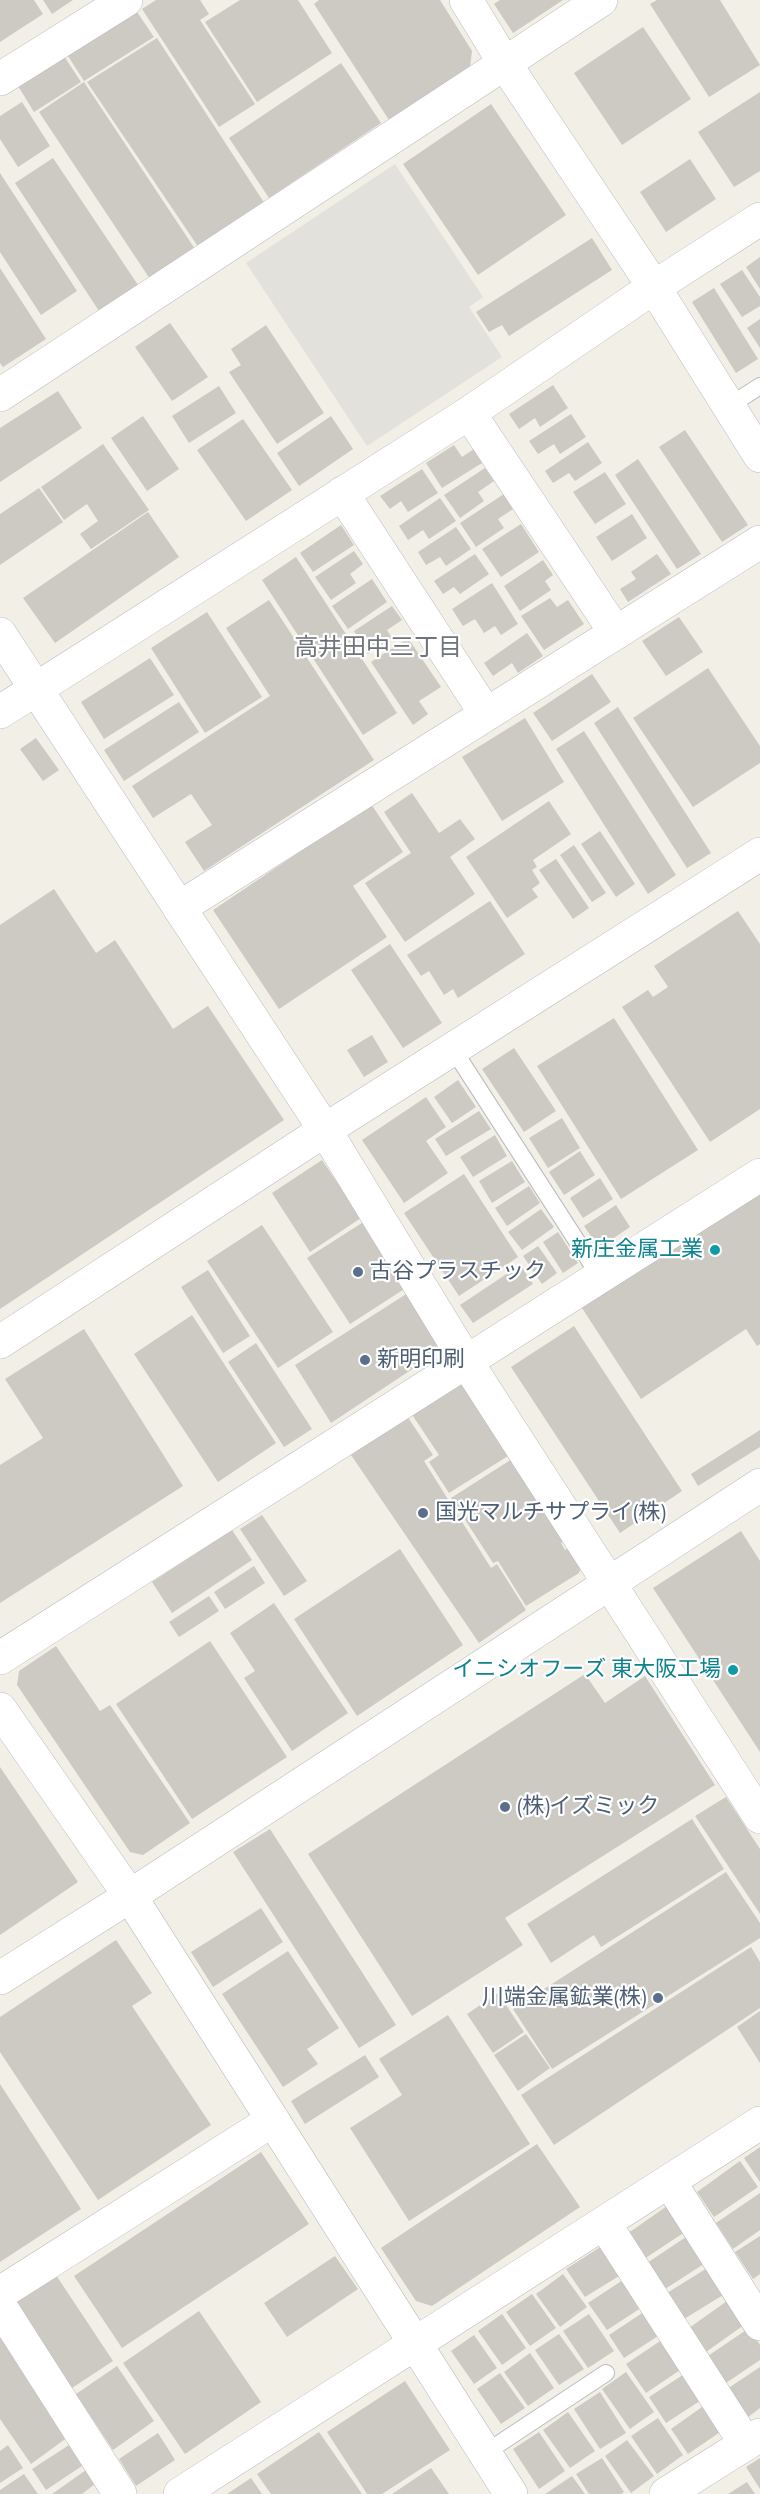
<!DOCTYPE html>
<html>
<head>
<meta charset="utf-8">
<style>
  body { margin:0 }
  canvas { display:block; background:#f1efe6 }
</style>
</head>
<body>
<canvas width="760" height="2494"></canvas>
<script>
const ctx = document.querySelector('canvas').getContext('2d');
ctx.lineJoin = 'round';
function paint(path, color) {
  ctx.fillStyle = color;
  ctx.fill(path, 'evenodd');
}
function stroke(path, color, width, dash) {
  ctx.strokeStyle = color;
  ctx.lineWidth = width;
  ctx.lineCap = dash ? 'butt' : 'round';
  ctx.setLineDash(dash || []);
  ctx.stroke(path);
}
function drawText(font, color, halo, rows, align = 'center') {
  ctx.font = font + ' "PT Sans Narrow","Noto Sans JP",sans-serif';
  ctx.lineWidth = 4.5;
  ctx.setLineDash([]);
  ctx.textBaseline = 'middle';
  ctx.strokeStyle = halo;
  ctx.fillStyle = color;
  for (const [text, x, y, turn = 0] of rows) {
    ctx.save();
    ctx.translate(x, y);
    ctx.rotate((+turn || 0) * Math.PI / 180);
    ctx.textAlign = isNaN(turn) ? turn : align;
    if (halo) ctx.strokeText(text, 0, 0);
    ctx.fillText(text, 0, 0);
    ctx.restore();
  }
}
paint(new Path2D(`
  M395 164 483 297 469 307 502 357 367 446 246 263Z`), '#e2e1db');
paint(new Path2D(`
  M0 0H34L43 14 0 42Z
  M43 0H73L52 14Z
  M156 0H200L209 14 200 20 255 104 219 127 142 9Z
  M240 0H298L332 53 257 102 205 22Z
  M319 0H440L472 51 470 67 389 120 314 4Z
  M500 0H563L513 33 494 4Z
  M657 0H720L760 65 709 97 650 4Z
  M135 9 154 37 84 81 66 53Z
  M643 27 691 99 622 145 574 73Z
  M157 38 265 204 199 248 87 82Z
  M64 56 81 82 34 112 18 86Z
  M341 63 381 123 269 198 229 138Z
  M84 82 195 249 150 279 39 112Z
  M760 92V171L734 187 698 132Z
  M22 102 50 146 18 167 0 139V116Z
  M491 104 566 215 478 275 403 164Z
  M53 158 138 285 99 311 15 183Z
  M690 159 716 199 666 232 640 192Z
  M0 173 77 291 41 315 0 252Z
  M592 238 612 270 509 336 502 325 489 332 476 312Z
  M760 257V289L746 267Z
  M0 268 46 339 3 367 0 363Z
  M742 270 760 297V306L742 317 720 284Z
  M714 288 758 359 736 373 692 302Z
  M760 319V348L747 328Z
  M170 323 208 377 172 401 135 347Z
  M266 325 324 413 277 444 229 372 241 365 231 349Z
  M553 385 568 408 540 427 535 418 519 429 509 414Z
  M219 386 236 413 189 443 172 416Z
  M58 391 82 428 0 482V428Z
  M571 414 586 437 560 454 554 444 538 454 529 441Z
  M143 416 179 469 147 491 111 438Z
  M331 416 353 449 299 486 277 453Z
  M243 419 292 490 246 521 197 450Z
  M685 430 748 525 722 542 659 447Z
  M588 442 602 463 575 481 569 473 553 483 545 471Z
  M103 444 149 510 91 549 80 534 98 521 87 504 64 520 41 487Z
  M454 445 462 457 474 449 482 463 442 488 426 463Z
  M638 459 701 554 677 569 615 475Z
  M485 468 494 481 478 492 484 501 460 518 444 495Z
  M422 469 438 493 408 512 401 501 390 509 380 496Z
  M605 472 626 504 595 524 573 492Z
  M39 488 63 522 0 565V514Z
  M504 494 513 509 498 519 504 528 476 547 460 523Z
  M440 498 456 521 429 539 423 530 408 540 399 526Z
  M148 512 179 557 55 643 23 598Z
  M632 514 647 538 612 561 596 537Z
  M521 524 539 552 501 577 482 549Z
  M341 525 354 545 313 572 300 553Z
  M456 527 471 549 446 566 440 557 426 565 418 552Z
  M354 551 363 564 350 574 356 583 331 600 315 577Z
  M475 554 489 574 460 594 454 587 443 594 434 581Z
  M657 554 671 574 628 602 620 589 636 579 631 572Z
  M296 557 397 713 363 735 262 580Z
  M543 560 553 575 545 581 551 590 520 611 504 586Z
  M372 579 387 602 348 629 332 606Z
  M492 583 518 624 501 635 495 626 484 633 475 619 463 626 452 609Z
  M550 598 557 607 568 600 584 624 544 650 521 616Z
  M269 600 374 760 204 871 185 842 212 825 191 794 153 818 132 786 270 696 226 628Z
  M392 606 402 620 387 630 392 638 368 654 354 631Z
  M207 612 262 697 205 733 151 648Z
  M679 617 703 652 666 676 642 641Z
  M527 633 543 656 518 673 512 663 493 676 484 663Z
  M408 638 441 687 419 701 428 714 413 725 371 662Z
  M150 658 174 695 104 739 81 702Z
  M708 668 760 746V763L693 807 633 718Z
  M592 674 611 702 552 741 533 713Z
  M179 702 199 732 124 781 104 750Z
  M618 707 711 853 687 868 594 723Z
  M525 718 564 782 502 821 462 757Z
  M584 731 676 875 648 894 556 749Z
  M36 738 59 770 43 781 20 749Z
  M412 793 439 833 460 819 475 839 450 857 475 894 405 942 365 883 411 853 384 812Z
  M549 801 571 834 533 860 537 867 532 870 540 883 532 889 538 897 507 918 466 857Z
  M371 804 403 852 353 886 387 937 279 1009 213 910Z
  M600 831 635 884 616 897 581 844Z
  M574 845 606 893 592 902 560 855Z
  M556 859 589 908 573 919 539 870Z
  M54 889 96 953 115 940 173 1029 208 1006 284 1120 0 1309V925Z
  M490 901 525 954 458 998 453 989 444 995 429 971 421 976 407 955Z
  M738 911 760 944V1109L710 1142 622 1007 648 990 653 997 668 987 654 966Z
  M390 944 442 1023 403 1048 351 970Z
  M614 1018 698 1150 621 1199 537 1066Z
  M372 1035 388 1062 364 1077 347 1050Z
  M514 1048 556 1111 524 1132 482 1069Z
  M458 1080 476 1107 452 1123 434 1097Z
  M426 1097 446 1127 426 1141 448 1173 404 1203 362 1140Z
  M479 1111 491 1129 446 1156 435 1139Z
  M562 1118 580 1148 548 1168 529 1138Z
  M495 1135 507 1156 473 1177 460 1157Z
  M580 1151 595 1175 564 1195 549 1172Z
  M322 1160 361 1218 310 1252 272 1193Z
  M512 1161 525 1182 492 1203 479 1181Z
  M464 1174 518 1257 459 1296 404 1213Z
  M600 1178 613 1199 583 1218 570 1198Z
  M529 1186 540 1203 507 1226 495 1208Z
  M760 1191V1344L757 1346 746 1329 641 1399 582 1308Z
  M616 1205 630 1227 599 1248 584 1226Z
  M541 1209 554 1227 522 1250 508 1232Z
  M365 1221 409 1286 350 1324 307 1258Z
  M262 1225 333 1332 278 1368 207 1261Z
  M558 1232 578 1263 563 1273 543 1242Z
  M538 1246 557 1273 542 1284 523 1256Z
  M520 1265 533 1284 473 1323 460 1305Z
  M208 1270 250 1336 223 1353 181 1287Z
  M411 1291 440 1334 435 1354 331 1423 295 1365Z
  M192 1315 276 1443 218 1482 134 1354Z
  M574 1326 682 1491 620 1533 511 1367Z
  M84 1329 183 1486 0 1603V1465L43 1438 5 1379Z
  M256 1343 312 1429 284 1447 228 1362Z
  M461 1381 508 1456 449 1493 429 1462 439 1455 411 1413Z
  M407 1416 433 1455 424 1461 491 1568 497 1564 526 1610 479 1643 351 1455Z
  M760 1430V1447L698 1486 691 1474Z
  M512 1459 565 1541 561 1543 565 1550 574 1545 582 1564 579 1573 526 1606 498 1561 493 1563 451 1498Z
  M262 1515 307 1581 284 1596 240 1529Z
  M232 1530 252 1560 172 1613 152 1582Z
  M741 1531 760 1561V1752L653 1588Z
  M400 1549 463 1645 357 1716 294 1619Z
  M254 1566 265 1583 225 1609 214 1592Z
  M209 1596 219 1611 179 1637 169 1622Z
  M274 1603 348 1713 292 1751 244 1678 255 1671 230 1633Z
  M210 1641 287 1757 192 1819 116 1704Z
  M56 1646 100 1711 110 1705 190 1823 143 1855 130 1852 17 1685 19 1671Z
  M585 1674 605 1703 645 1676 715 1785 505 1918 523 1945 412 2016 308 1854Z
  M0 1767 78 1882 0 1935Z
  M726 1797 760 1849V1914L695 1816Z
  M692 1819 724 1869 601 1947 594 1935 551 1963 527 1924Z
  M270 1829 396 2025 359 2048 233 1852Z
  M726 1872 760 1923V1938L552 2069 513 2009Z
  M261 1908 283 1942 213 1987 191 1952Z
  M116 1940 152 1993 132 2006 211 2125 98 2200 0 2052V2017Z
  M751 1947 760 1962V2008L554 2145 521 2095Z
  M288 1951 339 2028 307 2049 318 2064 283 2087 222 1994Z
  M498 1993 524 2032 493 2053 467 2014Z
  M760 2011V2063L737 2027Z
  M448 2015 530 2144 409 2221 350 2128 402 2095 379 2059Z
  M526 2034 550 2068 518 2091 494 2055Z
  M365 2055 379 2077 305 2124 291 2101Z
  M0 2084 81 2209 0 2262Z
  M537 2144 580 2207 432 2306 416 2301 381 2248Z
  M760 2147V2182L744 2158Z
  M261 2152 309 2224 122 2348 74 2276Z
  M740 2161 758 2187 714 2217 697 2192Z
  M760 2193V2230L733 2249 716 2223Z
  M670 2204 688 2230 644 2259 627 2234Z
  M692 2233 710 2260 665 2289 647 2263Z
  M760 2236V2274L753 2279 735 2252Z
  M605 2244 624 2273 585 2297 566 2269Z
  M335 2256 358 2289 287 2337 264 2303Z
  M712 2265 728 2292 684 2319 667 2293Z
  M54 2272 113 2361 72 2388 13 2299Z
  M563 2274 587 2307 560 2327 536 2294Z
  M629 2276 647 2304 607 2330 588 2303Z
  M532 2294 556 2328 530 2346 506 2312Z
  M734 2296 751 2320 706 2352 689 2328Z
  M650 2308 666 2331 624 2358 609 2335Z
  M199 2311 261 2402 185 2454 123 2363Z
  M502 2314 526 2348 502 2365 478 2331Z
  M589 2314 614 2351 588 2368 563 2331Z
  M749 2328 760 2345V2360L726 2383 708 2356Z
  M559 2334 584 2369 559 2385 535 2350Z
  M474 2335 497 2368 474 2384 451 2351Z
  M669 2335 689 2364 646 2393 626 2364Z
  M0 2337 68 2437 31 2464 0 2419Z
  M530 2353 554 2388 528 2406 504 2372Z
  M117 2366 154 2421 113 2450 76 2394Z
  M760 2367V2408L747 2418 727 2389Z
  M689 2371 706 2397 666 2423 649 2397Z
  M626 2372 654 2412 630 2429 602 2389Z
  M500 2373 525 2408 501 2424 477 2389Z
  M405 2381 450 2450 382 2494H367L327 2432Z
  M600 2392 626 2433 600 2449 574 2409Z
  M709 2402 726 2428 688 2454 671 2429Z
  M568 2412 595 2451 570 2468 543 2430Z
  M658 2418 683 2455 657 2474 631 2436Z
  M319 2432 362 2494H271L257 2474Z
  M539 2432 565 2471 539 2489 513 2449Z
  M158 2433 175 2460 136 2486 119 2459Z
  M627 2440 654 2476 631 2493 605 2456Z
  M8 2445 23 2468 0 2483V2451Z
  M69 2445 82 2466 46 2490 32 2469Z
  M602 2458 624 2492 621 2494H589L576 2474Z
  M760 2458V2489L746 2467Z
  M431 2468 449 2494H392Z
  M86 2470 95 2484 82 2494H52Z
  M24 2474 38 2494H0V2490Z
  M572 2476 585 2494H545Z
  M251 2478 262 2494H227Z
  M747 2482 755 2494H728Z`), '#cccac3');
const lane = new Path2D(`
  M729 406 760 386
  M453 1049 600 1277
  M485 2453 606 2373`);
const street = new Path2D(`
  M466 0 505 64 654 287 760 456
  M0 79 126 0
  M0 395 601 0
  M469 413 616 633
  M342 493 486 714
  M0 634 325 1130 466 1361 760 1817
  M0 712 469 413 654 287 760 219
  M179 908 760 542
  M0 1342 325 1130 760 854
  M0 1658 760 1175
  M0 1709 130 1896 511 2494
  M0 1978 130 1896 760 1485
  M669 2181 760 2324
  M604 2223 746 2444
  M0 2293 273 2120
  M0 2306 120 2494
  M180 2494 760 2123
  M666 2494 760 2435`);
stroke(lane, '#b9bcc1', 18);
stroke(street, '#b9bcc1', 34);
stroke(lane, '#fff', 16);
stroke(street, '#fff', 33);
for (const [x, y, r, color] of [
  [715,1250,6,"#0f9aa8"],
  [358,1272,6,"#5c6f8a"],
  [365,1360,6,"#5c6f8a"],
  [423,1513,6,"#5c6f8a"],
  [733,1670,6,"#0f9aa8"],
  [505,1807,6,"#5c6f8a"],
  [658,1998,6,"#5c6f8a"]
]) {
  const dot = new Path2D();
  dot.arc(x, y, r, 0, 2 * Math.PI);
  ctx.fillStyle = color;
  ctx.fill(dot);
  stroke(dot, '#fff', 2);
}
drawText('22px', '#0d838f', '#fff', [
  ["新庄金属工業",703,1250],
  ["イニシオフーズ 東大阪工場",721,1670]
], 'right');
drawText('22px', '#4e5e75', '#fff', [
  ["古谷プラスチック",370,1272],
  ["新明印刷",377,1360],
  ["国光マルチサプライ(株)",435,1513],
  ["(株)イズミック",517,1807],
  ["川端金属鉱業(株)",646,1998,"right"]
], 'left');
drawText('24px', '#6f747a', '#fff', [
  ["高井田中三丁目",378,648]
]);
</script>
</body>
</html>
